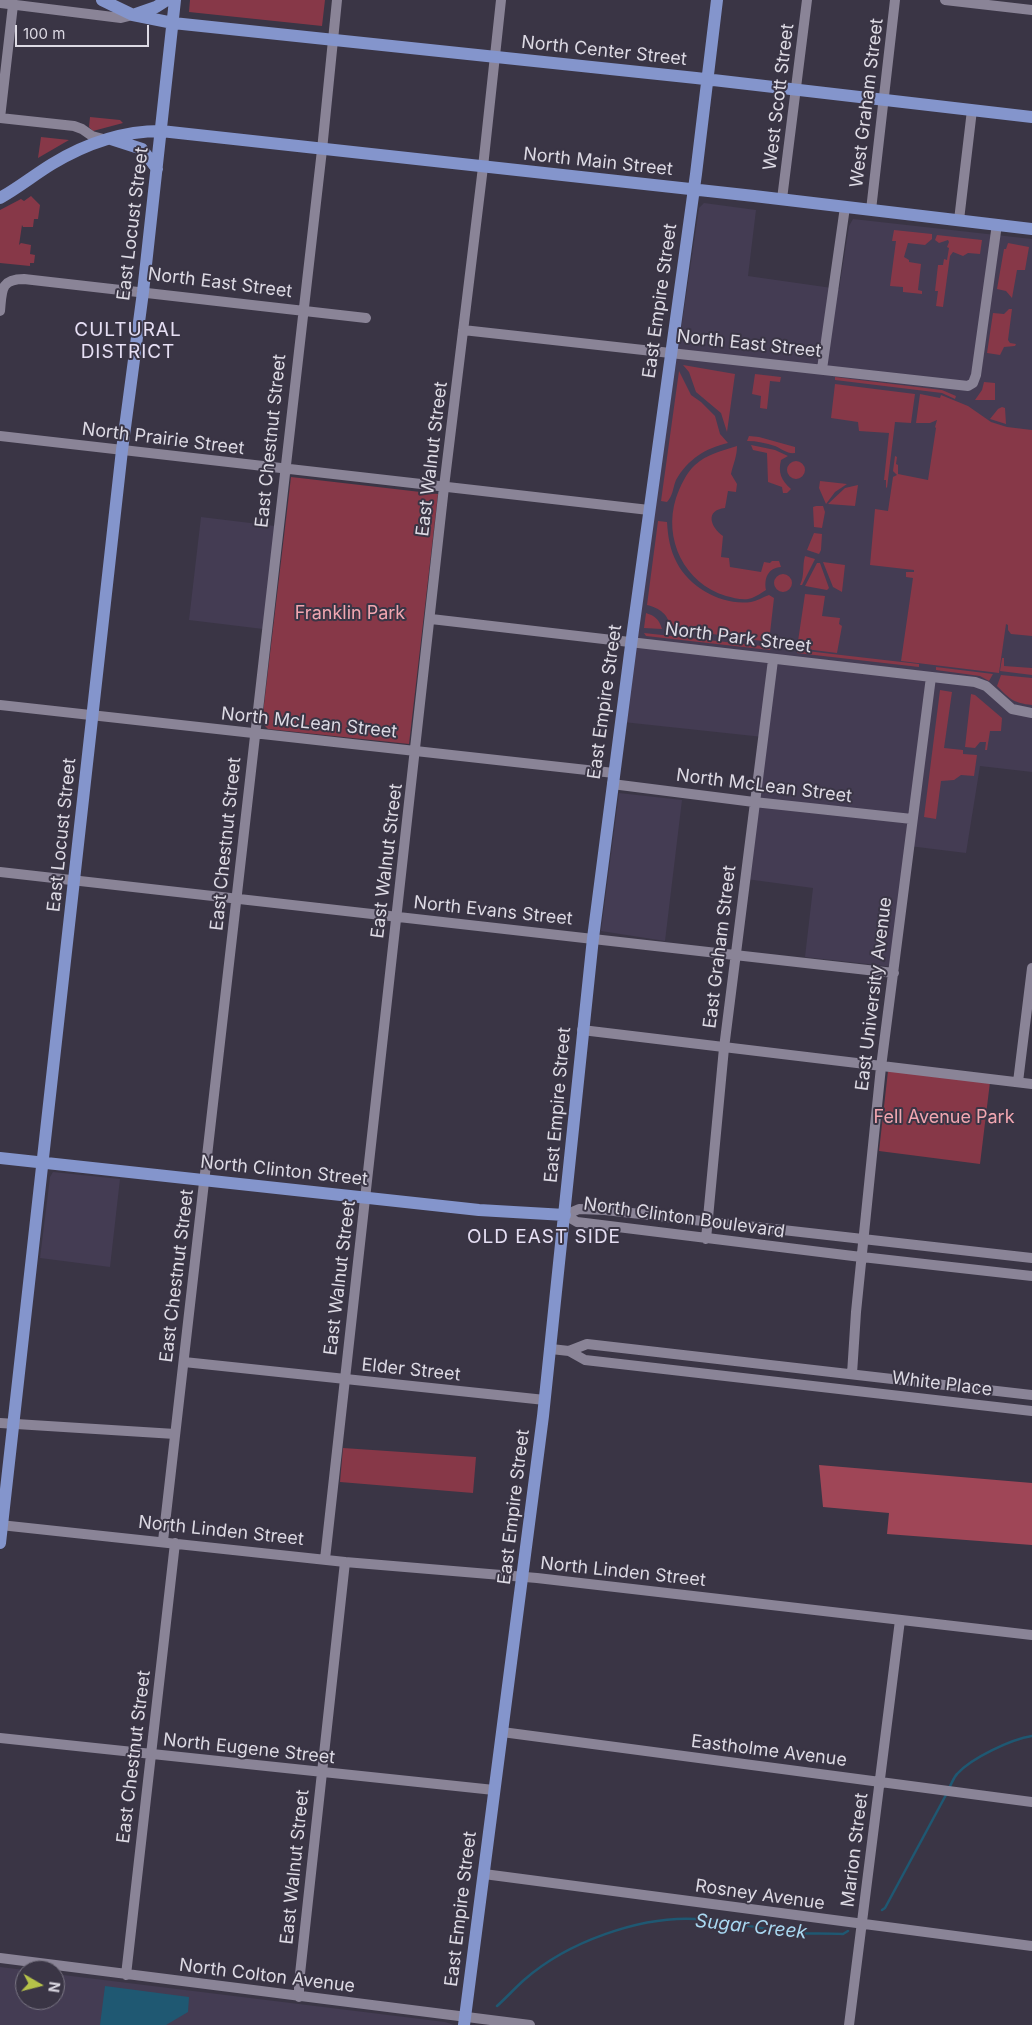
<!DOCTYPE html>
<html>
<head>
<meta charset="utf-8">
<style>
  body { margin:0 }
  #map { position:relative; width:1032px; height:2025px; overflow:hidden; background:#3a3545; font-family:Inter,sans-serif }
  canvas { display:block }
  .north { position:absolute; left:15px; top:1960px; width:50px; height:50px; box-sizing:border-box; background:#3a3545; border:1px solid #7b7785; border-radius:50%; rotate:98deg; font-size:14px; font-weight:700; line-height:20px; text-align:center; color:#dddae4 }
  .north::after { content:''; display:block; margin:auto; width:18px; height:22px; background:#b5c249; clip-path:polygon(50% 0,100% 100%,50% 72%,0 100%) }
  .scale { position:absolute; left:15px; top:25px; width:134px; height:22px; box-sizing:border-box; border:2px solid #dddae4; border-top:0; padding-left:6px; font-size:15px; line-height:18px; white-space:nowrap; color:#dddae4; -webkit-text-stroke:4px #3a3545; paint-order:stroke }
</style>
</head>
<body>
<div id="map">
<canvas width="1032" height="2025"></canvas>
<div class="north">N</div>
<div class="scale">100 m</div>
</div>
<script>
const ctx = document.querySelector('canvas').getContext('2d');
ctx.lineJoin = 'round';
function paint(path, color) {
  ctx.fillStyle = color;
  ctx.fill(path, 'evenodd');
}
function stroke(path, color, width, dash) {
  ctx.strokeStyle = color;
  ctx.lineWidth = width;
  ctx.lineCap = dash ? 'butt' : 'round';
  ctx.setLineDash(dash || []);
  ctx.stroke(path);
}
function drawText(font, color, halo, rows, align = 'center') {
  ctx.font = font + ' Inter,sans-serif';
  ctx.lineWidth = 4;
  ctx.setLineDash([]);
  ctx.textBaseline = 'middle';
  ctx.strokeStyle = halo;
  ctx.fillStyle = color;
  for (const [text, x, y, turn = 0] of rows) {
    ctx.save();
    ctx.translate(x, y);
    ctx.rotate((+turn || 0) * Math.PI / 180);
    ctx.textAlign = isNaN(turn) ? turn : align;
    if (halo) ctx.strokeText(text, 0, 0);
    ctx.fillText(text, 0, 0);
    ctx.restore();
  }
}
paint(new Path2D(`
  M704 203 756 210 748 276 839 289 849 226 853 219 1032 239V772L980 766 966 853 909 846 894 967 805 957 813 888 746 879 763 737 623 722 699 208Z
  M201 517 275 526 263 629 189 620Z
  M619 793 682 800 665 941 601 931Z
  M53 1172 120 1179 110 1267 40 1258 50 1177Z
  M0 1967 25 1970V2000H55V1974L445 2022 454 2025H0Z`), '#443c53');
paint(new Path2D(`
  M190 0H325L322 26 189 12Z
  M90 117 120 120 123 123 93 131 89 127Z
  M41 137 69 140 38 158Z
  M31 196 40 205 38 219H34L33 227H23L22 225 19 245 21 243 31 245 30 254 35 255 34 263H30V266L0 263V210L21 199 24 201Z
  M894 230 932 234V239L925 245 908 243 904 257 909 260V262L921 264 918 290 922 291V294L903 292V287L890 286 896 241H892Z
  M937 235 982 240 980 254 968 253 963 256 953 252 950 256 943 307 936 306 938 291H935L938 265H943L944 259 947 260 949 248 947 247 949 242 948 240 939 243 935 240Z
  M1008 243 1029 247 1025 270H1017L1012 298 1006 291 997 289 1004 249H1006Z
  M1009 309H1012L1008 340 1010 343 1016 344 1015 346 1004 347 1000 355 987 353 993 313 1004 314Z
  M683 365 735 374 727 432 721 413 696 392 689 372Z
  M679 371 691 395 701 402 715 416 720 434 728 443C706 448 688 459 676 480 673 487 673 496 667 502L661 501Z
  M755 374 781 377 780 382 770 381 767 409 760 408 761 396 752 394Z
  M835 377 942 390 956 396 955 399 942 393 835 380Z
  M984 382 995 383V400H975L982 390Z
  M835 384 915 394 911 423 895 422 887 488 886 487V480H884L889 433 859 431 858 422 831 418Z
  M920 394 940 398 941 395 968 406 991 422 1007 427 1032 430V636L1011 634 1008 630V625L1006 624 999 673 901 661 913 578 906 577V572H914V570L870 565 875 509 888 511 893 477 897 475 893 471 895 456 897 457 896 464 898 465V474L928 480 936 428 935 427 937 420 930 423H916Z
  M1002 407 1005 408 1006 424 990 419 998 409Z
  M749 436 759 437 795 447V453C787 454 782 449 775 446 766 443 757 441 747 441Z
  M751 445 775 450 788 456 781 460C778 473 781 480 791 489L787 493H783L782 487 768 482 767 453 753 450Z
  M737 446C737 457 733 464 731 474L737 484 736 492 728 491 725 508C705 510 710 527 723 536L721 557 729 558 730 567 761 572 764 562 770 563 772 561H779L781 567C768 568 764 578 766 590 761 593 757 596 752 598 744 601 734 598 726 596 684 583 663 539 676 498 680 487 686 473 695 465 707 454 722 451 737 446Z
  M787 470a9 9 0 1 1 18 0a9 9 0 1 1-18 0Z
  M291 477 438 494 409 744 268 729 264 725 263 713Z
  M820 481 847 484 835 492 826 504 819 488Z
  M858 485 855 506 828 504 845 488Z
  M816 506H823L825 512 822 528 814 527 813 507Z
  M658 521 667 522C668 537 670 550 677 563 690 588 723 606 751 602 757 601 763 597 769 595L774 598 769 642 670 628C669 614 659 608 647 605Z
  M814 533 822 534 821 550 819 554 807 550Z
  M805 556 815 559 802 585H800C805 575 802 566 805 556Z
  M823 562 845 565 842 592 833 587Z
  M817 563H820L829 588 827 590 805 586Z
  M774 583a9 9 0 1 1 18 0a9 9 0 1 1-18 0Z
  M805 594 825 596 822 616 840 618 839 624 842 626 837 653 797 648Z
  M646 613C655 616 659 619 662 629L644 628Z
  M644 633 771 647 770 650 646 636Z
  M798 650 919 664V667L797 653Z
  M1002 658H1004V666L1032 668V675L1000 671Z
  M936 667 993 674 989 681 980 676 936 670Z
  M1001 675 1032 678V705C1013 703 1010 699 997 686Z
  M940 690 952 692 944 748 963 750V754L977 755 974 776 961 775 954 780 941 781 936 819 924 817Z
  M971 694 975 695 1002 718 1001 731H990L987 750H985L986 742H980L975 748 965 747Z
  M888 1071 990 1082 980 1164 879 1151Z
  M343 1448 476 1457 473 1493 340 1482Z`), '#873848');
paint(new Path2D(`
  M819 1465 1032 1483V1545L887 1534 889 1513 823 1507Z`), '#9f4657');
paint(new Path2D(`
  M105 1986 189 1997 188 2012 166 2025H100Z`), '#1f5872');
stroke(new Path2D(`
  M949 1788C952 1783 954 1777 957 1774 971 1758 1012 1739 1032 1736
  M882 1910 885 1908 947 1793
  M497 2006C506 1998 515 1988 524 1980 567 1942 640 1916 696 1919 729 1921 761 1929 794 1933 810 1934 827 1933 843 1934L848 1931`), '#1f5872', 2.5);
stroke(new Path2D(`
  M945 0 1032 10
  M0 3 121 18 133 15
  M0 118 13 5
  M0 118 74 126 82 129 92 136 107 140
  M782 199 807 0
  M871 210 895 0
  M959 220 972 110
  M0 311C2 291 0 279 24 279L366 318
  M463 330 968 386 973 383 976 375 997 224
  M822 369 845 207
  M0 436 649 510
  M431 619 975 682 986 686 1012 709 1032 713
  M0 705 614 773
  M612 784 754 802 912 819
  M0 872 894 973
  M582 1030 1032 1084
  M1018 1082 1032 968
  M565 1215 577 1222 853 1256 1032 1276
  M565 1215 579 1209 605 1210 1032 1258
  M706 1239 724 1048 773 660
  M551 1349 569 1351 585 1360 1032 1411
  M569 1351 587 1344 1032 1395
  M184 1362 545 1400
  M852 1374 856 1312 881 1067 931 677
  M0 1423 175 1434
  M0 1525 345 1562 537 1578 1032 1635
  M163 1541 322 150 337 0
  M325 1559 444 487 483 167 501 0
  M502 1732 1032 1802
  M0 1738 494 1790
  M484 1874 1032 1946
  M0 1958 530 2025
  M126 1975 175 1543
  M299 1997V1983L345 1562
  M849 2025 900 1620`), '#8a8497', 10);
stroke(new Path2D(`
  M102 0 133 15 173 23 696 78 1032 117
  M133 15 156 7 167 0
  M111 139 142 149 157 169
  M0 198C18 188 34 175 52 164 85 144 122 131 161 131L754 196 1032 229
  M0 1158 479 1210 565 1215
  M0 1543 122 450 143 292 175 0
  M464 2025 543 1416 593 938 633 630 696 174 717 0`), '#8495cc', 12);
drawText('18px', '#dddae4', '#3a3545', [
  ["North Center Street",604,51,6],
  ["West Scott Street",779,97,-83],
  ["West Graham Street",867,103,-83],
  ["North Main Street",598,162,6],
  ["East Locust Street",133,224,-83],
  ["North East Street",220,283,7],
  ["East Empire Street",660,301,-82],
  ["North East Street",749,344,6],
  ["North Prairie Street",163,439,7],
  ["East Chestnut Street",271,441,-84],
  ["East Walnut Street",432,459,-83],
  ["North Park Street",738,638,7],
  ["East Empire Street",605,702,-82],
  ["North McLean Street",309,723,6],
  ["North McLean Street",764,786,7],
  ["East Locust Street",62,835,-84],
  ["East Chestnut Street",226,844,-84],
  ["East Walnut Street",387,861,-83],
  ["North Evans Street",493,911,6],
  ["East Graham Street",720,947,-83],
  ["East University Avenue",874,994,-83],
  ["East Empire Street",558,1105,-85],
  ["North Clinton Street",284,1171,6],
  ["North Clinton Boulevard",684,1218,8],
  ["East Chestnut Street",177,1276,-83],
  ["East Walnut Street",340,1278,-83],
  ["Elder Street",411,1370,6],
  ["White Place",942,1384,7],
  ["East Empire Street",514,1507,-83],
  ["North Linden Street",221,1531,6],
  ["North Linden Street",623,1572,6],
  ["North Eugene Street",249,1749,6],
  ["Eastholme Avenue",769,1751,7],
  ["East Chestnut Street",134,1757,-83],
  ["Marion Street",855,1850,-83],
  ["East Walnut Street",295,1867,-84],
  ["Rosney Avenue",760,1895,8],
  ["East Empire Street",461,1909,-83],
  ["North Colton Avenue",267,1976,7]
]);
drawText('18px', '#f2a7b1', '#3a3545', [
  ["Franklin Park",350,614],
  ["Fell Avenue Park",944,1118]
]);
ctx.letterSpacing = '1px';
drawText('19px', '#e6dff4', '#3a3545', [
  ["CULTURAL",128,330],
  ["DISTRICT",128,352],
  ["OLD EAST SIDE",544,1237]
]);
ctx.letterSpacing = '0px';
drawText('italic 19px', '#a9d8f1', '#3a3545', [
  ["Sugar Creek",751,1927,6]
]);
</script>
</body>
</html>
